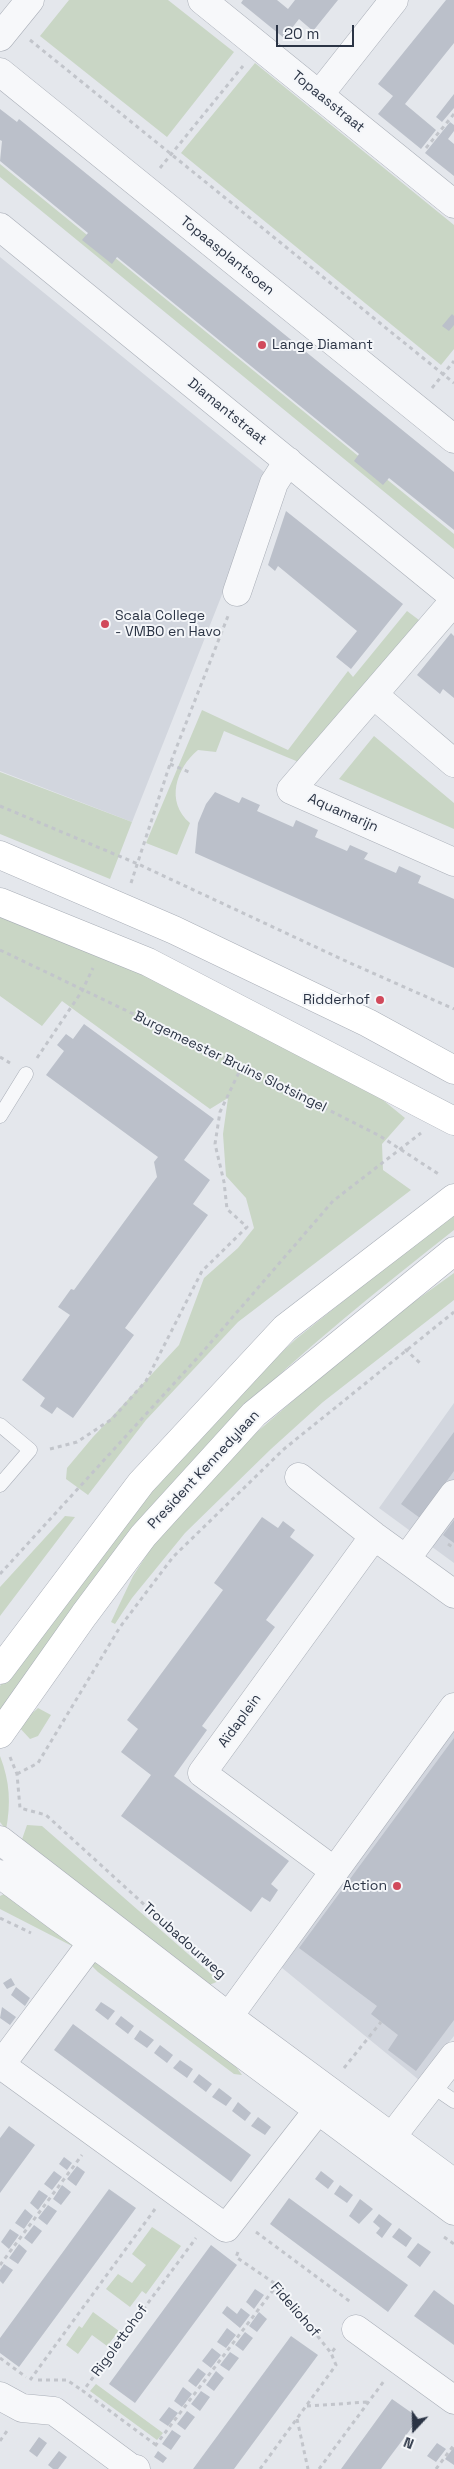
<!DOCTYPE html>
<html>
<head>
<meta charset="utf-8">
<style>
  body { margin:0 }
  #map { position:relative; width:454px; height:2469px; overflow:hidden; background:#e4e7ec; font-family:"Space Grotesk",sans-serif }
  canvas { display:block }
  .north { position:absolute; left:389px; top:2404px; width:50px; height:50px; -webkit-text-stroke:4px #f4f6f9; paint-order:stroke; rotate:201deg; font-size:14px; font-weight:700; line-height:20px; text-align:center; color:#2b3445 }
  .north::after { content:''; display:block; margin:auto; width:18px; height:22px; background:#2b3445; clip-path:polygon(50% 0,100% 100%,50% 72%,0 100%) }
  .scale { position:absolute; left:276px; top:25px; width:78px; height:22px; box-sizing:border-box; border:2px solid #2b3445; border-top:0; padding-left:6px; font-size:15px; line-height:18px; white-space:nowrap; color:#2b3445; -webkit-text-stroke:4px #f4f6f9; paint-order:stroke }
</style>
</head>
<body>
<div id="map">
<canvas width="454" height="2469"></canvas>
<div class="north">N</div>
<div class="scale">20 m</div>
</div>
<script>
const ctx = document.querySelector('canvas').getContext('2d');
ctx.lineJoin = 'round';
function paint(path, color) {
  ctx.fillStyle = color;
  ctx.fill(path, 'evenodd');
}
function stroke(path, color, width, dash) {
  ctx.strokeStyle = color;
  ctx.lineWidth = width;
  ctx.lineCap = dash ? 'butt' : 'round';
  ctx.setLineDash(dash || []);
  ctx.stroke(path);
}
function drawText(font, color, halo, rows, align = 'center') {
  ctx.font = font + ' "Space Grotesk",sans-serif';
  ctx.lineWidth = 4;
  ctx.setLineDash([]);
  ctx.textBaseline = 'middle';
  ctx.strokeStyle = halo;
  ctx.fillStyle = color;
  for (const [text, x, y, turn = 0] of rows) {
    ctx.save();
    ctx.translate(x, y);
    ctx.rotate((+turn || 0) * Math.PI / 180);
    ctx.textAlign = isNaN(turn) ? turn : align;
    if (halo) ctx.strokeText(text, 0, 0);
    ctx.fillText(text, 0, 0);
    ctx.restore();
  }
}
paint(new Path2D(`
  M0 257 269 476 132 822 0 771Z
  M454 1403V1563L379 1508Z
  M454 1721V2036L419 2080 276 1963Z`), '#d2d6de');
paint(new Path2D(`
  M69 0H168L234 52 167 137 40 36Z
  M255 63 454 225V349L441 365 181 153Z
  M0 164 454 534V549L0 177Z
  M407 611 423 623 301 763 224 731 216 752 198 750C176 768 165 802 190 823L177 855 146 843 202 710 288 750 348 671 353 677Z
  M374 736 454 803V829L339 779Z
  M0 772 132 822 110 879 0 834Z
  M0 915 172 986 383 1100 405 1118 382 1144 383 1170 411 1190 238 1322 146 1420 88 1495 66 1479 67 1468 93 1437 179 1345 204 1278 238 1248 254 1228 246 1198 226 1176 223 1134 228 1098 210 1109 62 1001 42 1026 0 996Z
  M454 1212V1230C378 1290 302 1350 233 1419L0 1712V1686L105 1543 251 1381 296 1339Z
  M454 1273V1300L323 1402 271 1449 185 1533 132 1598 115 1624 111 1622 133 1576 168 1522 257 1432 372 1332Z
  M65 1516 75 1517 0 1616V1587Z
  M38 1708 51 1715 38 1736 30 1739 18 1726Z
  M0 1756C10 1782 11 1803 6 1830L0 1822Z
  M27 1825 42 1826 219 1981 204 1987 20 1845Z
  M8 1892 76 1942 72 1946 0 1909V1896Z
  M96 1959 224 2050 242 2075 234 2074 98 1972 91 1965Z
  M152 2227 181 2246 146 2294 142 2291 130 2307 106 2289 118 2274 132 2283 146 2265 132 2254Z
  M93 2312 119 2331 107 2346 92 2335 78 2354 66 2345 79 2326 82 2328Z
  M96 2384 163 2433 157 2440 90 2391Z`), '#c9d6c5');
paint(new Path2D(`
  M243 0H277L288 9 295 0H338L313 31 299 19 284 38 241 3Z
  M446 0H454V43L405 104 436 130 421 149 378 114 393 96 378 84Z
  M454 94V108L442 122 436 117Z
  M0 109 17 122 19 119 454 472V530L389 478 383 485 354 461 359 454 117 257 112 264 82 240 88 233 0 161 2 141 0 140Z
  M450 122 454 125V131L448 139 454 144V176L425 153Z
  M452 314 454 316V325L449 331 442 326Z
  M286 511 403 604 351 669 336 657 357 631 278 566 275 571 268 565Z
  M451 633 454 636V698L443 689 440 694 417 675Z
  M215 792 239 803 242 797 260 805 257 811 293 827 296 820 318 830 315 837 347 851 350 845 368 853 364 859 396 873 399 866 421 876 418 883 454 899V968L195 853 198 823 206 804Z
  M84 1024 214 1119 184 1160 210 1180 193 1204 208 1215 125 1328 134 1335 73 1418 57 1407 52 1414 40 1406 45 1398 22 1380 70 1315 58 1307 71 1289 74 1290 157 1177 154 1162 158 1157 46 1075 64 1051 57 1045 66 1034 73 1039Z
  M454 1432V1471L420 1518 401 1504Z
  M262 1517 278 1528 283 1521 295 1530 290 1537 314 1555 266 1620 275 1627 202 1726 207 1730 174 1776 289 1861 271 1884 278 1890 270 1902 262 1897 251 1912 121 1816 151 1775 121 1752 138 1729 127 1720 223 1590 214 1583Z
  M454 1520V1543L443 1535Z
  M454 1738V2020L416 2071 388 2050 398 2035 371 2014 377 2006 299 1948Z
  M11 1978 15 1985 7 1989 3 1983Z
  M16 1987 30 1998 25 2006 11 1995Z
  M101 2002 115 2011 108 2020 95 2010Z
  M2 2007 16 2017 10 2025 0 2018Z
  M121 2016 134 2026 128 2034 115 2024Z
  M73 2024 251 2155 231 2182 54 2050Z
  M140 2030 154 2040 147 2048 134 2039Z
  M160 2045 173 2055 167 2063 154 2053Z
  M180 2060 193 2069 187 2078 173 2068Z
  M199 2074 212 2084 206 2092 193 2082Z
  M219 2088 232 2098 226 2106 212 2097Z
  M238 2102 251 2113 245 2121 232 2111Z
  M258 2117 271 2127 265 2135 251 2126Z
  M9 2126 35 2145 0 2193V2138Z
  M64 2157 72 2163 67 2170 59 2164Z
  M77 2166 85 2172 76 2186 67 2179Z
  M54 2171 62 2177 52 2190 44 2184Z
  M321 2171 334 2181 328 2189 315 2179Z
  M62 2185 71 2192 61 2205 53 2199Z
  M340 2185 353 2195 347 2203 334 2194Z
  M109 2189 136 2208 19 2367 0 2353V2338Z
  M39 2190 48 2196 38 2210 30 2203Z
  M289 2198 408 2285 388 2312 270 2224Z
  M360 2199 373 2209 359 2224 349 2216Z
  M48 2205 57 2211 47 2225 38 2218Z
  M25 2209 33 2216 24 2229 15 2223Z
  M379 2214 392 2224 382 2238 376 2233 380 2228 373 2222Z
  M34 2225 42 2231 32 2244 24 2238Z
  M399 2228 412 2238 406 2247 392 2237Z
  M10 2229 19 2235 9 2249 1 2242Z
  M418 2243 431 2252 420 2267 407 2257Z
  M19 2244 27 2251 18 2264 9 2258Z
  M211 2245 237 2265 135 2403 109 2384Z
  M4 2264 13 2270 3 2284 0 2281V2270Z
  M255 2289 264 2295 254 2309 246 2302Z
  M434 2290 454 2305V2345L414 2316Z
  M227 2306 237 2314 241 2308 250 2315 240 2328 222 2313Z
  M259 2312 267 2319 257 2332 249 2326Z
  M227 2328 236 2335 226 2348 217 2342Z
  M245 2332 253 2338 243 2351 235 2345Z
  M291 2336 318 2355 234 2469H193Z
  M212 2348 221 2355 211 2368 202 2361Z
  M230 2352 239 2358 229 2371 220 2365Z
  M198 2368 206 2374 196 2387 188 2381Z
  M216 2371 224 2378 214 2391 206 2385Z
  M183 2387 192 2394 182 2407 174 2401Z
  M201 2391 210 2397 200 2411 191 2404Z
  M392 2399 419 2418 389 2458 381 2469H341Z
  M169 2407 178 2413 168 2426 159 2420Z
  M187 2411 195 2417 185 2430 177 2424Z
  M172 2430 181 2436 171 2450 162 2444Z
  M39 2437 47 2443 37 2457 29 2451Z
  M437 2443 446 2449 436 2462 427 2456Z
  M454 2447V2465L445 2459Z
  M59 2451 67 2457 58 2469H53L48 2465Z
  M158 2451 167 2458 163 2463 154 2457Z`), '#bbc0ca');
const lane = new Path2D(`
  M0 1116 26 1074
  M0 1425 30 1450 0 1485
  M432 2086 454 2101`);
const street = new Path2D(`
  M202 0 454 204
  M0 37 30 0
  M0 72 454 439
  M319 95 394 0
  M0 227 454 597
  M237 592 274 483 288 461
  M454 601 291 790 454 862
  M374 695 454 763
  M299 1477 374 1536 454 1594
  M406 1559 454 1494
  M0 1840 228 2016 454 2183
  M333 1870 202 1773 374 1536
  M0 1874 454 2211
  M218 2031 454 1707
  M1 2065 226 2228 318 2110
  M0 2066 103 1928
  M380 2152 454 2056
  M356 2329 454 2400
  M0 2396 22 2408 54 2411 131 2468 136 2469`);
const secondary = new Path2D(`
  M0 855 174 930 368 1023 454 1070
  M0 902 148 962 454 1121
  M0 1670 141 1483 285 1328 454 1198
  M0 1734 84 1615 143 1536 254 1414 454 1251`);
stroke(lane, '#a9aeb7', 15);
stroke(street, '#a9aeb7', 29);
stroke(secondary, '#a9aeb7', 29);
stroke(new Path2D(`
  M30 40 454 383
  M426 148 454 114
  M160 168 243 66
  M432 388 454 361
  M170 764 189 772
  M0 806 138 864 350 963 454 1009
  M131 883 170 764 228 616
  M0 950 242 1066 380 1136 440 1175
  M0 1057 10 1063
  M37 1058 82 991 93 968
  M405 1349 422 1365
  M50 1449 77 1442 112 1419 146 1381 202 1271 247 1227 227 1209 224 1182 215 1144 220 1112 242 1066
  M448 1544 454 1548
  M0 1574 200 1355 333 1201 421 1133
  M10 1757 17 1774 20 1808 46 1815 215 1969
  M17 1774 38 1763 120 1627 173 1557 284 1449 454 1312
  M0 1918 31 1933
  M344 2068 381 2022
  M256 2232 352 2303
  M444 2237 454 2244
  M238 2252 236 2257 277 2285 331 2353 336 2347
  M0 2265 82 2155
  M0 2358 26 2377
  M30 2380 155 2209
  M38 2380H67L83 2391
  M307 2406 368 2402
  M297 2419 308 2469
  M0 2441 7 2431
  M156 2445 83 2391 196 2238
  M155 2446 277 2285
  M260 2469 336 2365 331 2353
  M319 2469 384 2381
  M436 2469 454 2445`), '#c2c5cb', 3, [4, 4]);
stroke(lane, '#f7f8fa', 14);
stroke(street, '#f7f8fa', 28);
stroke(secondary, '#fff', 28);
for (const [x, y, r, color] of [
  [262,345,5,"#d1495b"],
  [105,624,5,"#d1495b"],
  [380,1000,5,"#d1495b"],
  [397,1886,5,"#d1495b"]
]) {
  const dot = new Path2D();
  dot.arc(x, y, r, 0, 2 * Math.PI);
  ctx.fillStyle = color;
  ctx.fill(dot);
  stroke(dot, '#f4f6f9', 2);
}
drawText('14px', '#2b3445', '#f4f6f9', [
  ["Topaasstraat",328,102,39],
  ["Topaasplantsoen",227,256,39],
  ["Diamantstraat",227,412,39],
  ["Aquamarijn",343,813,24],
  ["Burgemeester Bruins Slotsingel",230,1062,26],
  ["President Kennedylaan",204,1470,-47],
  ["Aïdaplein",240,1721,-54],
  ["Troubadourweg",184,1941,42],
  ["Fideliohof",295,2310,49],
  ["Rigolettohof",120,2341,-54]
]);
drawText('14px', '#2b3445', '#f4f6f9', [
  ["Lange Diamant",272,345],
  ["Scala College",115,616],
  ["- VMBO en Havo",115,632],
  ["Ridderhof",370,1000,"right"],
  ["Action",387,1886,"right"]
], 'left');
</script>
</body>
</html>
